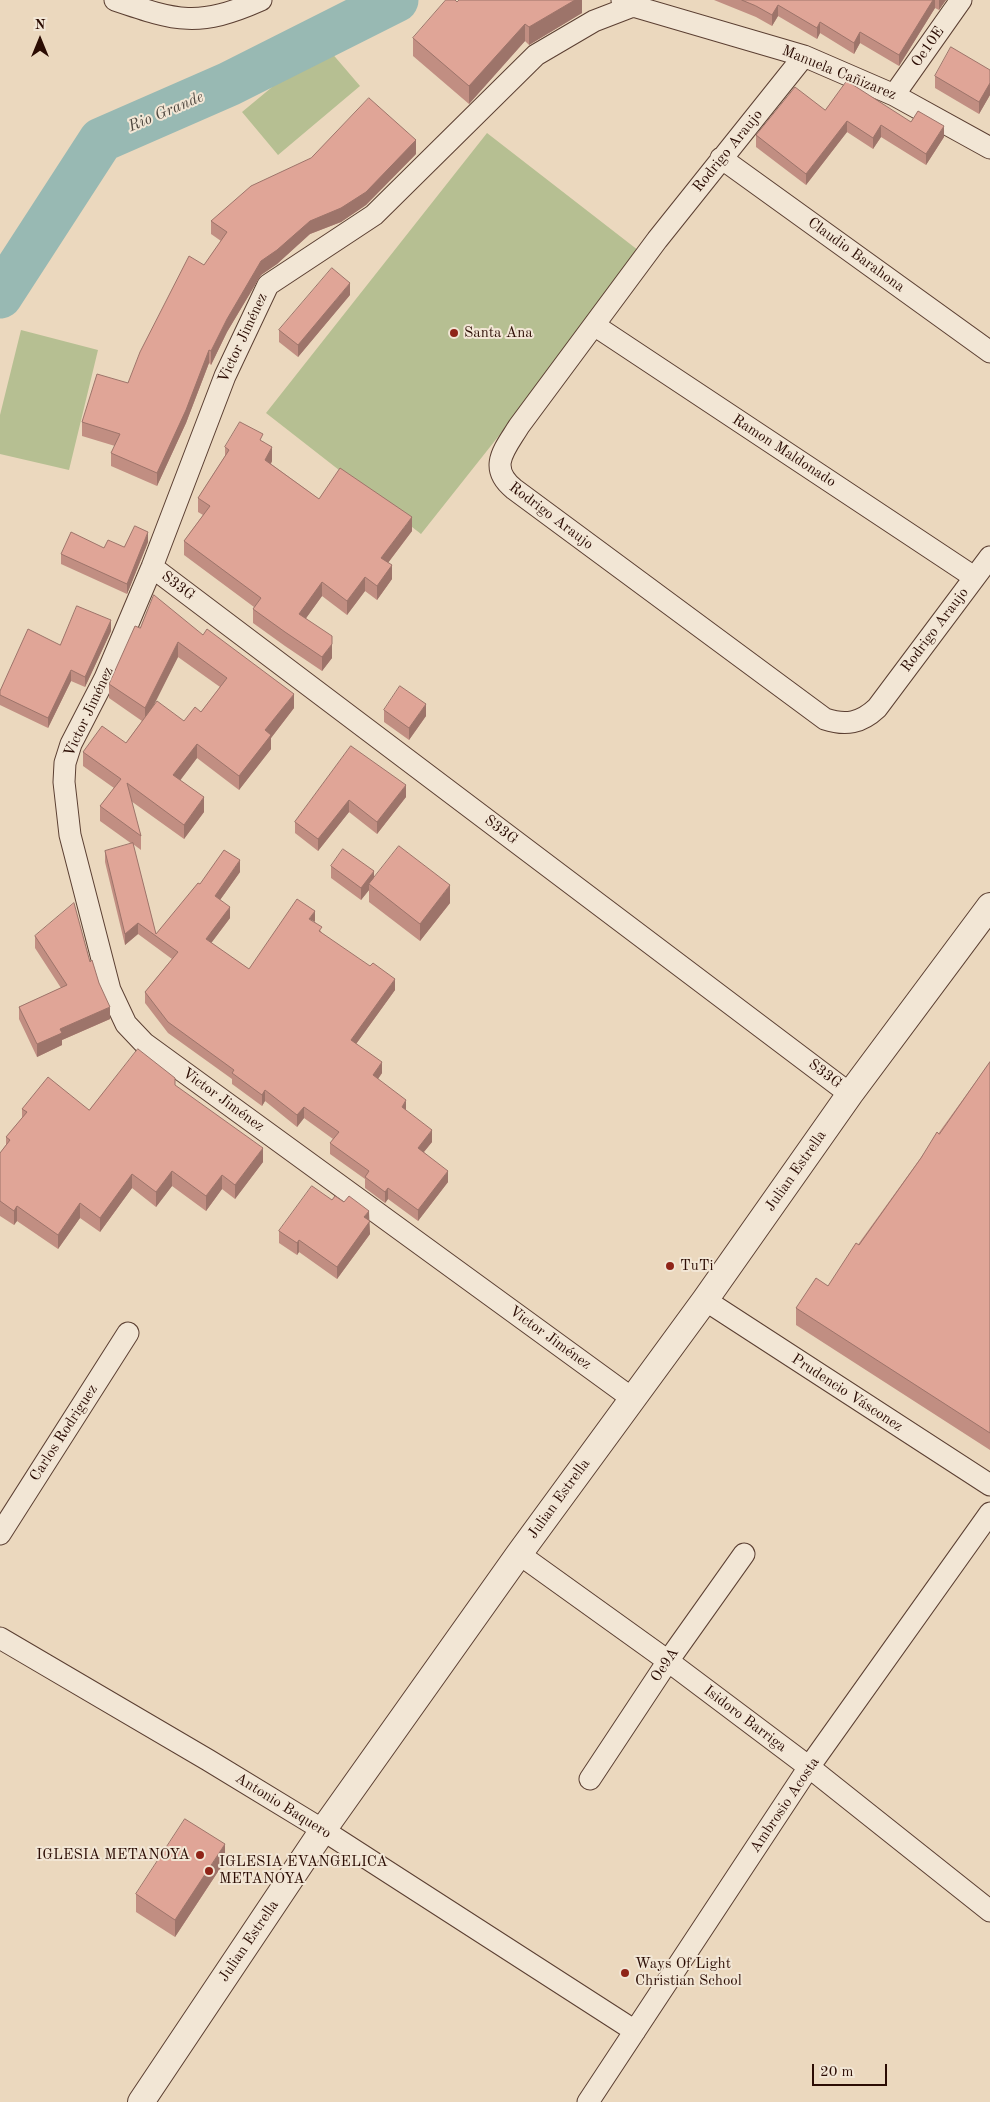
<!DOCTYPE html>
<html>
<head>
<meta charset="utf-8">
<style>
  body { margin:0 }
  #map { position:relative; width:990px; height:2102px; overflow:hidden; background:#ebd8be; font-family:"Old Standard TT",serif }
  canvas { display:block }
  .north { position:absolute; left:15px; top:15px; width:50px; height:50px; -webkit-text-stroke:4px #f2e6d5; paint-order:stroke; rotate:0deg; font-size:14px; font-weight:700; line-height:20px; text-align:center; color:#2b0c03 }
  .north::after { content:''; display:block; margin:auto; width:18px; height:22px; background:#2b0c03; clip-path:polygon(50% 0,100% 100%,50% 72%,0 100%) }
  .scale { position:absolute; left:812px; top:2064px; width:75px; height:22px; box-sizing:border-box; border:2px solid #2b0c03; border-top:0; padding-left:6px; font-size:15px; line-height:18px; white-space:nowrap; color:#2b0c03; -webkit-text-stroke:4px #f2e6d5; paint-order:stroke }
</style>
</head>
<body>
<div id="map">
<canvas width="990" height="2102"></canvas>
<div class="north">N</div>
<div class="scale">20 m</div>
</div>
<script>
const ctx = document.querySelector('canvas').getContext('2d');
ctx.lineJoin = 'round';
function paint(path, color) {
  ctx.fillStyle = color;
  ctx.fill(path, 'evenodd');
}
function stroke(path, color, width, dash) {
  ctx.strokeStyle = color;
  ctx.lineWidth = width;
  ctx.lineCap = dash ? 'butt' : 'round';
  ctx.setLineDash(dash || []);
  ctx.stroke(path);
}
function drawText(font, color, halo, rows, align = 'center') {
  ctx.font = font + ' "Old Standard TT",serif';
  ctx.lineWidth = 4;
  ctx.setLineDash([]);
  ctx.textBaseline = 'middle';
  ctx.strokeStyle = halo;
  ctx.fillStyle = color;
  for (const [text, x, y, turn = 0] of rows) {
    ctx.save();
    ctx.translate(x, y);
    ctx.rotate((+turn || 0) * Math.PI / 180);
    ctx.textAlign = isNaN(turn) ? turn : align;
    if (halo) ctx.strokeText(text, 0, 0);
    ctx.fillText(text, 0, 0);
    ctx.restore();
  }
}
paint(new Path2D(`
  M324 44 360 86 278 155 242 112Z
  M487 133 643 254 421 534 266 413Z
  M21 330 98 350 69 470 0 454V415Z`), '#b6bf92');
stroke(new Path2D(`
  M0 296 101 140 229 84 396 0`), '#98b9b3', 45);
const minor = new Path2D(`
  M115 0C177 21 198 28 261 0
  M622 0 633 6 804 56 894 95 990 148
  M633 6 594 21 536 55 374 215 268 285 225 376 152 567 105 678 71 744 65 763 64 782 70 835 110 990 126 1024 144 1043 633 1399
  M804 56 657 240 519 426C505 449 487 467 514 489L825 719C846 726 861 723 877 708L990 557
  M894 95 961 0
  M721 158 990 352
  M594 325 974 577
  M152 567 850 1094
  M705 1300 990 1485
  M0 1534 128 1333
  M519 1554 668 1661 809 1767 990 1911
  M0 1638 208 1760 323 1830 635 2031
  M590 1779 668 1661 744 1554
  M588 2102 809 1767 990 1513`);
const tertiary = new Path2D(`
  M141 2102 323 1830 519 1554 705 1300 850 1094 990 906`);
stroke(minor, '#5b3f32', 23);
stroke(tertiary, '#5b3f32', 28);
stroke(minor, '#f2e6d5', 21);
stroke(tertiary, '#f2e6d5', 26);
paint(new Path2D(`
  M582 0V13L529 45 525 41 469 104 413 56V38L457 2Z
  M714 0H946L939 10 935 8 899 66 860 43 854 54 820 33 817 39 778 16 772 26 756 17Z
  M990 70V95L979 114 935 88V76Z
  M825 110 911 122 944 137 926 165 881 137 873 149 847 132 806 185 756 147V135Z
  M416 154 366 205 341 222 310 234 277 264 261 275 227 332 211 365 209 363 186 423 157 486 111 466V453L115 446 82 436V422L128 383 204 265 221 241 211 234V221Z
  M350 295 298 357 279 342V330Z
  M263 441 272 461 271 464 319 499 412 531 388 563 392 579 377 600 365 591 347 615 322 596 306 618 332 658 322 671 285 646 253 623V609L254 607 184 555V541L203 515 198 512V498L225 456V447Z
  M148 542 127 594 61 564V554L104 548 124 547Z
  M140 628 203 635 294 708 271 738V749L239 790 197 758 180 780 204 812 184 839 131 801 141 836V850L133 844 156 934 200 884 240 872 220 900 230 918 211 943 249 969 315 922 322 933 395 990 356 1044 382 1073 378 1079 406 1111 432 1142 424 1152 448 1182 418 1221 388 1199 385 1203 365 1188V1179L330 1154V1143L333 1139 304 1118 297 1127 265 1101 262 1106 232 1084V1079L168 1033 145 1003V992L172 959 138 934 125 945 105 862V851L132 844 100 821V806L114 788 83 766V752L126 743 142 721 109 698V684ZM178 657 220 687 201 712 184 721 151 709Z
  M111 631 85 687 71 681 48 728 0 705V691L60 645Z
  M384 710 426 716 409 740 384 722Z
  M351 746 406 797 377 834 349 812 318 851 295 833V822Z
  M331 866 374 878 450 903 420 941 369 902V890L361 900 331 878Z
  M35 936 90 962 99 983 110 1019 62 1040V1045L37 1057 19 1019V1007L61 988 35 948Z
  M990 1062V1450L796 1325V1308L828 1286Z
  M175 1085 263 1162 235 1199 222 1189 206 1211 172 1186 156 1207 132 1188 100 1232 80 1218 58 1249 17 1221 14 1225 0 1216V1153L6 1145V1137L22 1118V1109L89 1110Z
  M332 1200 369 1221 370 1234 337 1279 299 1252 297 1255 279 1243V1231Z
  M225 1861 175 1937 136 1912V1894Z`), '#c18e82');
paint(new Path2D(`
  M575 0H582V13L529 45V27Z
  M933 0H935V8L899 66V55Z
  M939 0H946L939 10Z
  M778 5V16L772 26V15Z
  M820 22V33L817 39V28Z
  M525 24V41L469 104V86Z
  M860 32V43L854 54V43Z
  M990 83V95L979 114V102Z
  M847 121V132L806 185V174Z
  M881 125V137L873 149V138Z
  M944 126V137L926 165V154Z
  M416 140V154L366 205 341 222 310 234 277 264 261 275 227 332 211 365V351L227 319 261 261 310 221Z
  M350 283V295L298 357V345Z
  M209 350V363L186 423 157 486V473Z
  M272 447V461L265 474V460Z
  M412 517V531L381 572V558Z
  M148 532V542L127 594V584Z
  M392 565V579L377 600V586Z
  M365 577V591L347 615V601Z
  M322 582V596L299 628V614Z
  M111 620V631L85 687V677Z
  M178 642V657L145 723V708Z
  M332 644V658L322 671V657Z
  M71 670V681L48 728V718Z
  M294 694V708L271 738V749L239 790V776L265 730Z
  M426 704V716L409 740V728Z
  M197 744V758L173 790V775Z
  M406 785V797L377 834V822Z
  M204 797V812L184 839V825Z
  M349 800V812L318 851V839Z
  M240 860V872L215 907V896Z
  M374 871V883L369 884V890L361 900V888Z
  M450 885V903L420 941V924Z
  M230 907V918L206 950V939Z
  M315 911V922L309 919Z
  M138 923V934L125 945V934Z
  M395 979V990L351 1051V1040Z
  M110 1007V1019L62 1040V1045L37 1057V1044L60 1029Z
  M382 1062V1073L373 1086V1075Z
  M265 1090V1101L262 1106V1095Z
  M406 1100V1112L402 1107Z
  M304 1107V1118L297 1127V1115Z
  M432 1130V1142L418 1159V1148Z
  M263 1148V1162L235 1199V1185Z
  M172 1171V1186L156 1207V1192Z
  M448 1171V1182L418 1221V1210Z
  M132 1174V1188L100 1232V1218Z
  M222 1175V1189L206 1211V1196Z
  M388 1188V1199L385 1203V1192Z
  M80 1203V1218L58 1249V1235Z
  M17 1206V1221L14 1225V1211Z
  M369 1211 370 1234 337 1279V1267L364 1217Z
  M299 1240V1252L297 1255V1243Z
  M225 1844V1861L175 1937V1920Z`), '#9d746a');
const building = new Path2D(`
  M446 0H455L457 2 459 0H575L529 27 525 24 469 86 413 38Z
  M742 0H933L899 55 860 32 854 43 820 22 817 28 778 5 772 15 756 6Z
  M951 47 990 70V83L979 102 935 76Z
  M847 81 911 122 918 111 944 126 926 154 881 125 873 138 847 121 806 174 756 135 795 87 825 110Z
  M369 98 416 140 366 192 341 208 310 221 277 250 261 261 227 319 211 351 209 350 186 410 157 473 111 453 120 434 82 422 97 374 128 383 140 352 189 256 204 265 227 232 211 221 251 186 311 158Z
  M332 268 350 283 298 345 279 330Z
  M240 422 263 434 260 440 272 447 265 460 319 499 340 468 412 517 381 558 392 565 377 586 365 577 347 601 322 582 299 614 332 636V644L322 657 285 632 253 609 261 598 184 541 210 506 198 498 229 450 225 447Z
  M135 526 148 532 127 584 61 554 71 532 104 548 108 540 124 547Z
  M154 595 203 635 207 629 294 694 265 730 271 735 239 776 197 744 173 775 204 797 184 825 127 783 141 836 100 806 121 779 83 752 102 726 126 743 157 701 184 721 195 707 201 712 227 678 178 642 145 708 109 684 135 626 140 628Z
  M77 606 111 620 85 677 71 670 48 718 0 695V691L28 629 60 645Z
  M400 686 426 704 409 728 384 710Z
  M351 746 406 785 377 822 349 800 318 839 295 822Z
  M133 843 156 934 198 883 200 884 224 850 240 860 215 896 230 907 206 939 249 969 297 899 315 911 309 919 322 927 319 931 370 966 373 963 395 979 351 1040 382 1062 373 1075 406 1100 402 1107 432 1130 418 1148 448 1171 418 1210 388 1188 385 1192 365 1177 369 1171 330 1143 339 1132 304 1107 297 1115 265 1090 262 1095 232 1073 234 1070 168 1022 145 992 178 952 138 923 125 934 105 851Z
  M399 846 450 885 420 924 369 884Z
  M343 849 374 871 361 888 331 866Z
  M74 903 90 962 92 960 99 983 110 1007 60 1029 62 1033 37 1044 19 1007 67 985 35 936Z
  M138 1049 175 1078V1085L263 1148 235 1185 222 1175 206 1196 172 1171 156 1192 132 1174 100 1218 80 1203 58 1235 17 1206 14 1211 0 1201V1153L10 1140 6 1137 27 1112 22 1109 48 1077 89 1110Z
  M990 1062V1433L796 1308 816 1278 828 1286 856 1243 859 1245 921 1158 937 1132 939 1134Z
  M312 1186 332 1200 335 1196 344 1202 349 1196 369 1211 364 1217 370 1221 337 1267 299 1240 297 1243 279 1231Z
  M185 1819 225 1844 175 1920 136 1894Z`);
paint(building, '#e0a597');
stroke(building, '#9d746a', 1);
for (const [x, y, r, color] of [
  [454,333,5,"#8f2418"],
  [670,1266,5,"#8f2418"],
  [200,1855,5,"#8f2418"],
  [209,1871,5,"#8f2418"],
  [625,1973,5,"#8f2418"]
]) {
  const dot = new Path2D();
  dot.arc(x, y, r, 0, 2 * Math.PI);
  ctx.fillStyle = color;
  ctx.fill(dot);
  stroke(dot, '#f2e6d5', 2);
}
drawText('15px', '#2b0c03', '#f2e6d5', [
  ["Oe10E",928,47,-55],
  ["Manuela Cañizarez",839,73,22],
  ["Rodrigo Araujo",728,151,-51],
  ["Claudio Barahona",856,255,36],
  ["Victor Jiménez",243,338,-65],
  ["Ramon Maldonado",784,451,33],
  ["Rodrigo Araujo",551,516,37],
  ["S33G",178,586,37],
  ["Rodrigo Araujo",935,630,-53],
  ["Victor Jiménez",89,712,-65],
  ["S33G",501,830,37],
  ["S33G",825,1074,37],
  ["Victor Jiménez",223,1100,36],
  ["Julian Estrella",796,1171,-55],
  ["Victor Jiménez",550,1338,36],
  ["Prudencio Vásconez",847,1393,33],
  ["Carlos Rodriguez",64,1433,-57],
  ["Julian Estrella",559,1499,-54],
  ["Oe9A",665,1665,-56],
  ["Isidoro Barriga",745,1719,37],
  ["Ambrosio Acosta",785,1805,-56],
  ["Antonio Baquero",283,1806,32],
  ["Julian Estrella",249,1941,-56]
]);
drawText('15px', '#2b0c03', '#f2e6d5', [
  ["Santa Ana",464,333],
  ["TuTi",680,1266],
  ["IGLESIA METANOYA",190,1855,"right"],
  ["IGLESIA EVANGELICA",219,1862],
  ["METANOYA",219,1879],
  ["Ways Of Light",635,1964],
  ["Christian School",635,1981]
], 'left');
drawText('italic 16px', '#514941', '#f2e6d5', [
  ["Rio Grande",166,112,-23]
]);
</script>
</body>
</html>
